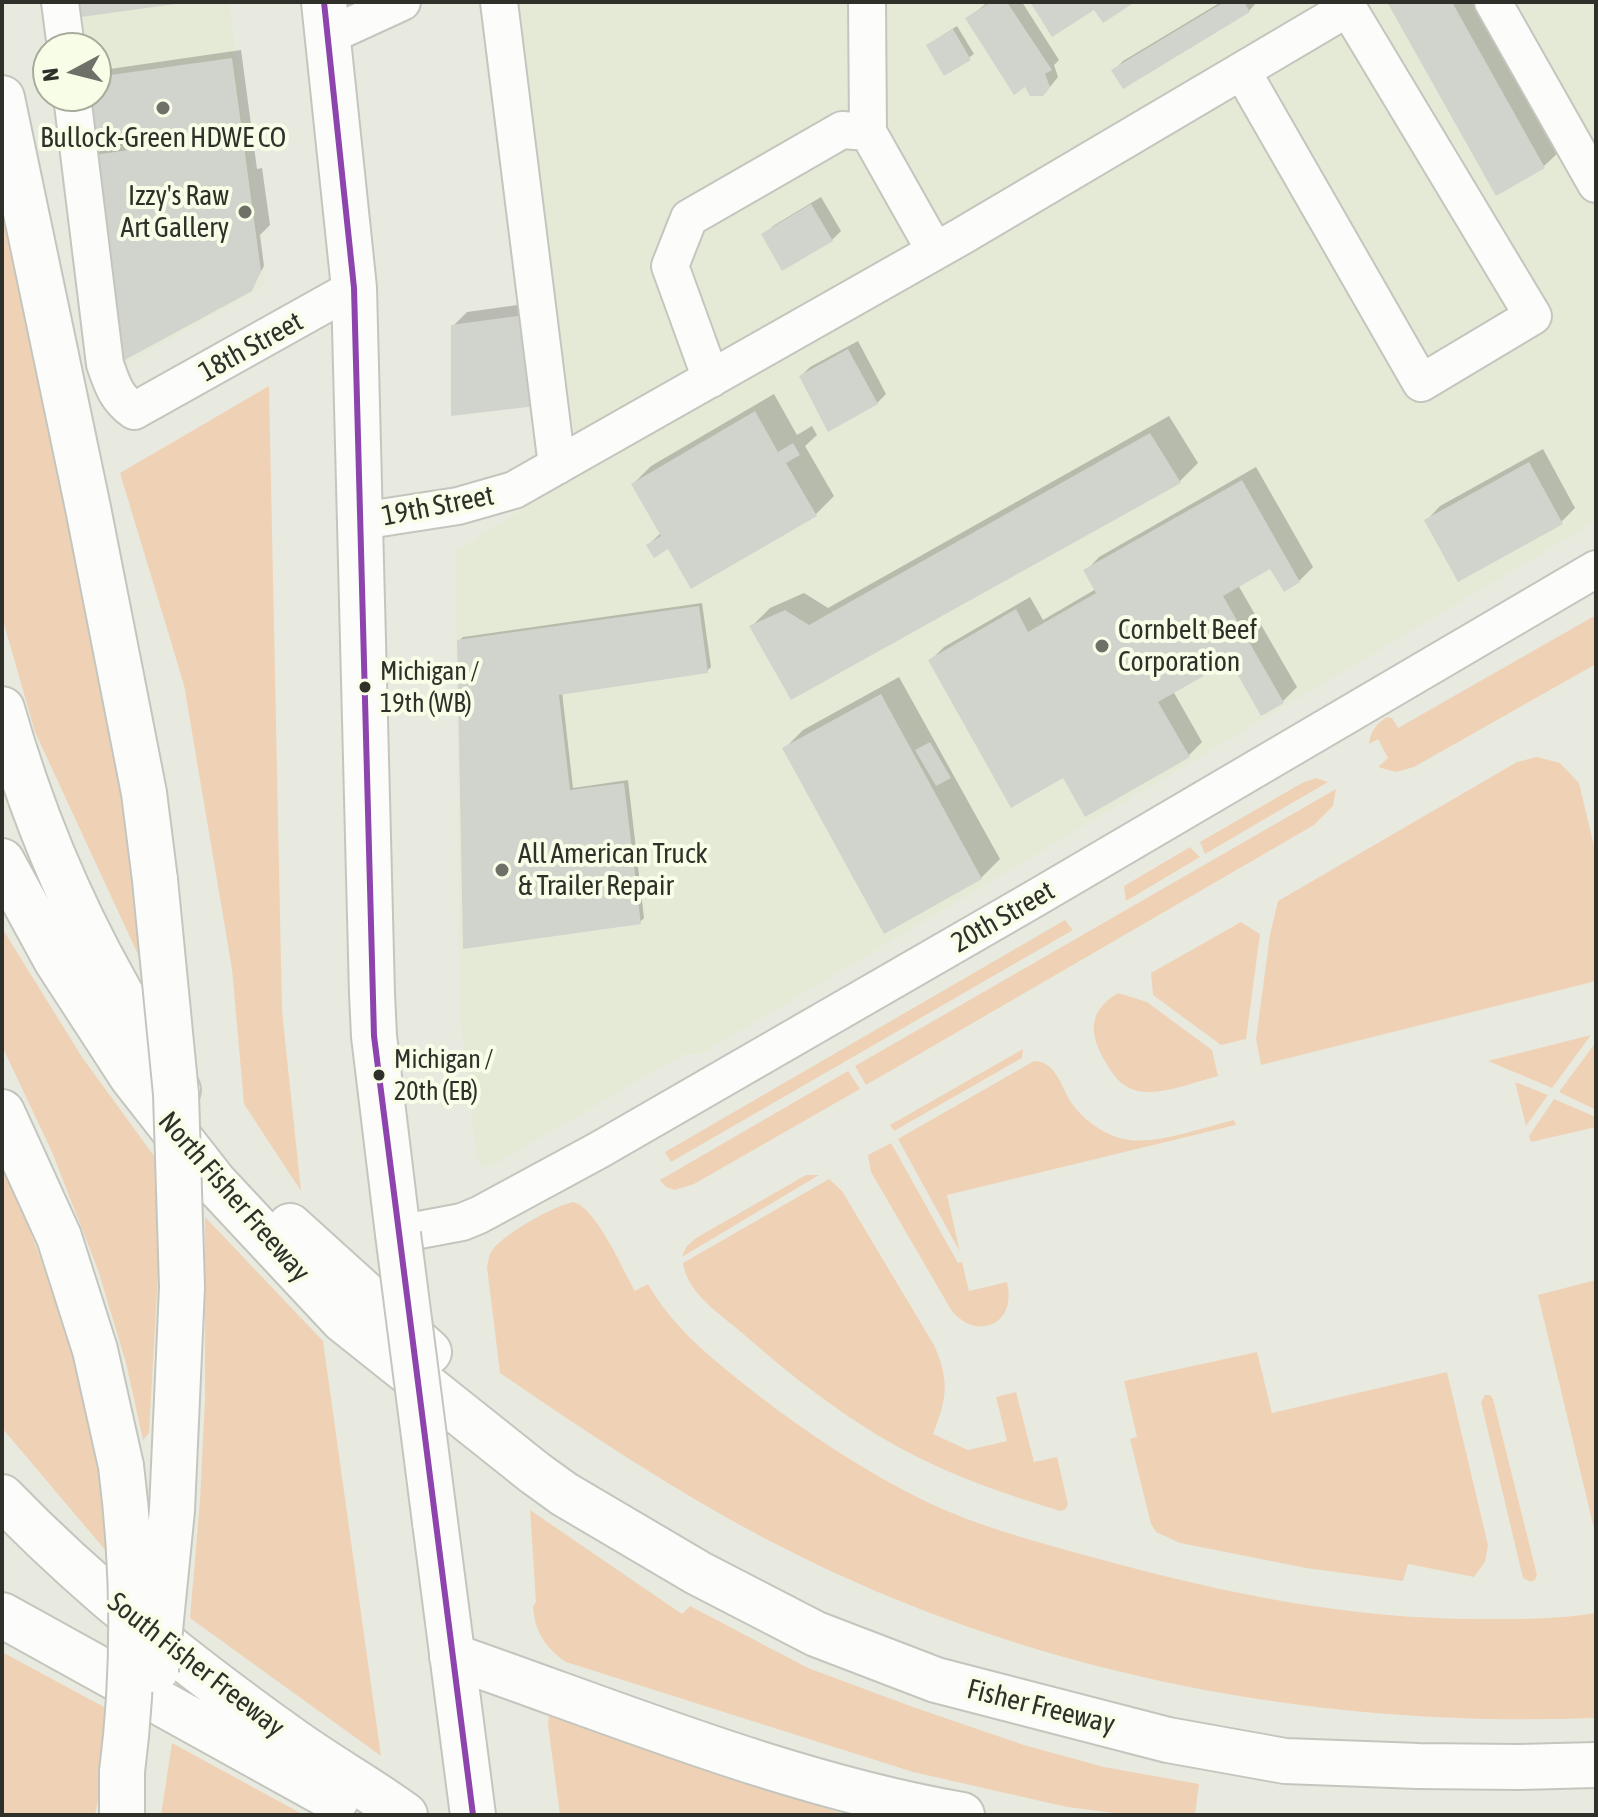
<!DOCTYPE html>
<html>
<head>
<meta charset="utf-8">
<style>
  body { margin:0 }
  #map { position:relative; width:1598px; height:1817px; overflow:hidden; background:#e8eae0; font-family:"Asap Condensed",sans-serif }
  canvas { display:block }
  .frame { position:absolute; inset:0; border:4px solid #2e3029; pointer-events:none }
  .north { position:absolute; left:32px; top:32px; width:80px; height:80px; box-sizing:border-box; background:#f8fde8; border:2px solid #a7ab9c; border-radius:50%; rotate:263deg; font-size:22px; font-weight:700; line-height:32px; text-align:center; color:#2e3029 }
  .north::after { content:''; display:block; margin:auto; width:28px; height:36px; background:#6f7169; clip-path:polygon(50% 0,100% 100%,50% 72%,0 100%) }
</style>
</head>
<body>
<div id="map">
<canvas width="1598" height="1817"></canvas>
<div class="frame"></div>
<div class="north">N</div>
</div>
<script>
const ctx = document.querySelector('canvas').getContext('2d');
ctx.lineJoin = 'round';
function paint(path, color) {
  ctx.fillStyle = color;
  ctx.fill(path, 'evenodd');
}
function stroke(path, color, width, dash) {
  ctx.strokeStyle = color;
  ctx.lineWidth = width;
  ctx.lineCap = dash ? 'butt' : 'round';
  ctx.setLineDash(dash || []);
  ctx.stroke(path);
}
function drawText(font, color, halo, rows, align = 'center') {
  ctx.font = font + ' "Asap Condensed",sans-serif';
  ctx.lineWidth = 8;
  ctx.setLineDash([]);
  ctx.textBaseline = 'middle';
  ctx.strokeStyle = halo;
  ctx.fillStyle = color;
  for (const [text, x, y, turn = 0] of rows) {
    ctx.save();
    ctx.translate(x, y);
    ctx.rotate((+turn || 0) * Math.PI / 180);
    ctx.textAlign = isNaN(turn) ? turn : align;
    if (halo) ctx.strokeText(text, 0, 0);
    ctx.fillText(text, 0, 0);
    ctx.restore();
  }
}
paint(new Path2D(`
  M69 2H229L265 285 119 368 93 188 96 48H75Z
  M517 2H1596V521L703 1053 682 1055 492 1166 482 1167 477 1158 460 1016 455 551 580 473 538 187Z`), '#e5ead6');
paint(new Path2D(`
  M2 189 103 686 127 826 141 961 35 732 2 617Z
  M269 386 282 1011 301 1191 244 1104 232 969 184 685 120 473Z
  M1596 615V664L1414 767 1396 772 1378 767 1388 758 1378 739 1369 744C1370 732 1377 723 1387 717L1392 718 1398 728Z
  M1537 757 1560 763 1579 783 1596 854V981L1261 1065 1256 1039 1270 935 1278 901 1517 762Z
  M1316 778 1328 782 1205 854 1200 842 1302 783Z
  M1336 789 1333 806 1314 825 866 1085 855 1066Z
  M1190 847 1200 857 1126 901 1124 886Z
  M1065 920 1073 930 671 1162 665 1152Z
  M1241 922 1260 934 1246 1039 1221 1045 1153 995 1151 973Z
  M2 928 82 1057 157 1160 160 1240 149 1433 143 1440 126 1363 98 1270 52 1152 2 1046Z
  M1118 993 1147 1002 1212 1050 1218 1076C1194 1082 1162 1096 1138 1091 1121 1087 1114 1076 1106 1063 1089 1034 1087 1012 1118 993Z
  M1591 1035 1552 1088 1488 1061Z
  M1596 1042V1110L1559 1092Z
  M1023 1049 1022 1058 894 1131 890 1125Z
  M1034 1061C1058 1062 1061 1089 1073 1105 1085 1121 1105 1135 1124 1139 1154 1146 1204 1127 1234 1120L1236 1125 947 1195 960 1252 898 1139Z
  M848 1071 860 1089 694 1184 675 1190 666 1187 660 1180Z
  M1515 1082 1548 1095 1526 1126Z
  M1554 1099 1596 1117V1127L1531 1142 1529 1136Z
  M891 1143 958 1263 962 1262 969 1291 1007 1282C1018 1328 972 1341 950 1308L871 1172 868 1155Z
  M2 1157C41 1262 87 1367 102 1478 106 1502 105 1527 106 1551L2 1428Z
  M806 1175H819L682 1257 686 1247 696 1238Z
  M829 1179 842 1191 934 1345C950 1381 947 1399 933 1434L968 1450 1007 1441 996 1397 1016 1392 1034 1462 1057 1457 1068 1504 1065 1510 1060 1511C1005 1494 951 1476 900 1448 843 1417 790 1375 741 1332 720 1314 687 1293 683 1263Z
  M573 1202C596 1207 623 1270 635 1291L648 1284C675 1331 716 1362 758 1395 811 1436 866 1472 927 1502 982 1528 1041 1543 1099 1559 1227 1594 1354 1620 1487 1619 1523 1619 1560 1619 1596 1613V1718C1310 1729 1021 1673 766 1539 673 1490 586 1432 500 1373L487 1267C488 1261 489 1254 493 1249 507 1232 552 1207 573 1202Z
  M205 1217 323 1341 381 1756 190 1618 200 1500 205 1399Z
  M1596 1280V1537L1538 1295Z
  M1257 1352 1272 1413 1447 1372 1488 1545 1485 1562 1474 1577 1408 1564 1403 1581 1306 1568 1180 1543 1156 1532 1151 1524 1130 1439 1137 1437 1124 1381Z
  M1485 1395H1490L1493 1399 1537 1575 1535 1580 1531 1582 1523 1578 1481 1402Z
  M530 1510 682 1614 690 1606 808 1668 913 1707 1024 1745 1104 1767 1199 1784 1195 1815H1130L1067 1807 913 1772 566 1662C545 1647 535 1633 533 1606L536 1602Z
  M2 1652 106 1708 102 1780 95 1815H2Z
  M549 1713 650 1751 846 1815H560L548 1725Z
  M172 1743 304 1815H161Z`), '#efd2b6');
paint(new Path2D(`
  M988 2H1022L1059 60 1054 65 1058 77 1045 93 968 18Z
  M1221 2H1257L1249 11 1114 70 1123 61Z
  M1390 2H1473L1558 153 1544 166Z
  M957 26 974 54 945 74 932 42Z
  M241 50 257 169 262 168 270 225 260 235 264 266 251 289 96 155 105 146 158 139 157 130 96 96V71Z
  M821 197 841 231 832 240 764 235 773 226Z
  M539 302 549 390 453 326 467 312Z
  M858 341 886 394 877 403 801 376 810 367Z
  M774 394 797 435 812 426 817 435 805 446 834 496 816 514 669 546 648 545 661 533 633 484 651 466Z
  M1169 416 1198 463 1180 481 792 697 752 626 770 608 804 593 828 608Z
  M1543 449 1575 508 1561 522 1427 520 1440 506Z
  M1256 467 1313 567 1299 581 1285 589 1271 566 1238 585 1297 687 1283 701 1231 658 1173 691 1202 742 1188 756 1064 775 930 661 944 647 1030 597 1043 620 1096 589 1086 571 1099 557Z
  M702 603 711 667 707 671 562 692 573 788 628 780 644 918 640 922 459 641 463 637Z
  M899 677 1000 859 981 878 785 748 803 730Z`), '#0003');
paint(new Path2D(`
  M71 2H175V4L74 18Z
  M991 2H1007L1052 70 1045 74 1050 87 1043 96H1030L1025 87 1014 95 965 18Z
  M1030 2H1131L1132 4 1103 23 1094 10 1052 37Z
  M1224 2H1244L1250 12 1123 89 1111 70Z
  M1387 2H1452L1545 168 1496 196Z
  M953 29 971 60 944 76 926 45Z
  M232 58 261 271 252 291 123 361 94 155 157 146 155 132 92 141 86 96H96V77Z
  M811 204 833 241 782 271 761 234Z
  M525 315 536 406 451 416V325Z
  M848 349 878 404 828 432 799 376Z
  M755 411 778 452 793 443 800 455 786 463 817 516 691 589 668 549 654 558 646 545 661 536 631 484Z
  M1150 433 1181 483 791 700 749 626 785 610 809 625Z
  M1529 462 1563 524 1458 582 1424 520Z
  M1242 480 1300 582 1284 592 1270 569 1223 596 1284 703 1261 716 1230 661 1158 702 1190 757 1085 817 1063 778 1011 808 928 660 1016 609 1028 632 1096 593 1083 570Z
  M699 606 708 673 559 695 570 790 624 783 641 924 463 949 457 640Z
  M881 694 982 879 884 934 782 748Z
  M930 742 951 778 936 786 915 750Z`), '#d0d4cd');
const minor = new Path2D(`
  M60 2 66 48
  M499 2 557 466
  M867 2 868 132
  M1493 2 1596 184
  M328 36 402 2
  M72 96 105 364C112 384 116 398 134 411L354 288
  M711 379 670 266 689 218 842 130 868 132 935 251
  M361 521 458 506 514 490 962 236 1348 8 1533 316 1421 383 1242 71
  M398 1234 462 1222 479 1215 599 1150 1034 899 1596 569`);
const major = new Path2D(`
  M324 2 354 288 372 994 374 1036 398 1234
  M435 1522 473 1815`);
const highway = new Path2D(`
  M2 98 88 508 144 793 155 880
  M2 709C29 804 67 898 116 985 135 1020 158 1055 178 1090
  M2 861 56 960 132 1077 215 1183 343 1320 535 1473 564 1494 698 1573 816 1634 936 1680 1168 1740 1285 1761 1418 1766 1519 1767 1596 1765
  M2 1112 59 1237 95 1350 121 1466
  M290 1226 429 1352
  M2 1497C89 1587 186 1664 288 1737 326 1765 367 1787 405 1815
  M172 1510 182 1287
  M2 1615 336 1800
  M452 1656C619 1714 787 1784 962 1815
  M122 1772V1815`);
stroke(minor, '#c4c6be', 40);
stroke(major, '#c4c6be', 48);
stroke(highway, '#c4c6be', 48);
stroke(minor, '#fcfcfa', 36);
stroke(major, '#fcfcfa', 44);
stroke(highway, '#fcfcfa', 44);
const majorBridge = new Path2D(`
  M398 1234 435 1522`);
const highwayBridge = new Path2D(`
  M155 880 176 1094 182 1287
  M121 1466C134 1568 135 1670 122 1772
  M156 1670 172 1510`);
stroke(majorBridge, '#c4c6be', 48, []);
stroke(highwayBridge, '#c4c6be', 48, []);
stroke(majorBridge, '#fcfcfa', 44);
stroke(highwayBridge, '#fcfcfa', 44);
stroke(new Path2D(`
  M324 2 354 288 374 1036 473 1815`), '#8e44ad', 6);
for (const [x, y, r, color] of [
  [163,108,8,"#6f7169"],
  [245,212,8,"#6f7169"],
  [1102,646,8,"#6f7169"],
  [365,687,7,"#2e3029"],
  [502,870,8,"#6f7169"],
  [379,1075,7,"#2e3029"]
]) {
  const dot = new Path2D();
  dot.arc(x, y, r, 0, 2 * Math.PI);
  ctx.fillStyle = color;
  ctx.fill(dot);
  stroke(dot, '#f8fde8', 3);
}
drawText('26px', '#2e3029', '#f8fde8', [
  ["Michigan /",380,672],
  ["19th (WB)",380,704],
  ["Michigan /",394,1060],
  ["20th (EB)",394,1092]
], 'left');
drawText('28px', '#2e3029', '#f8fde8', [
  ["Bullock-Green HDWE CO",163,138,"center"],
  ["Izzy's Raw",229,196,"right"],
  ["Art Gallery",229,228,"right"],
  ["Cornbelt Beef",1118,630],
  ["Corporation",1118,662],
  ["All American Truck",518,854],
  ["& Trailer Repair",518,886]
], 'left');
drawText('28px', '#2e3029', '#f8fde8', [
  ["18th Street",251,347,-29],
  ["19th Street",438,506,-11],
  ["20th Street",1003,917,-30],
  ["North Fisher Freeway",234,1197,49],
  ["South Fisher Freeway",196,1665,38],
  ["Fisher Freeway",1041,1707,14]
]);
</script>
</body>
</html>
